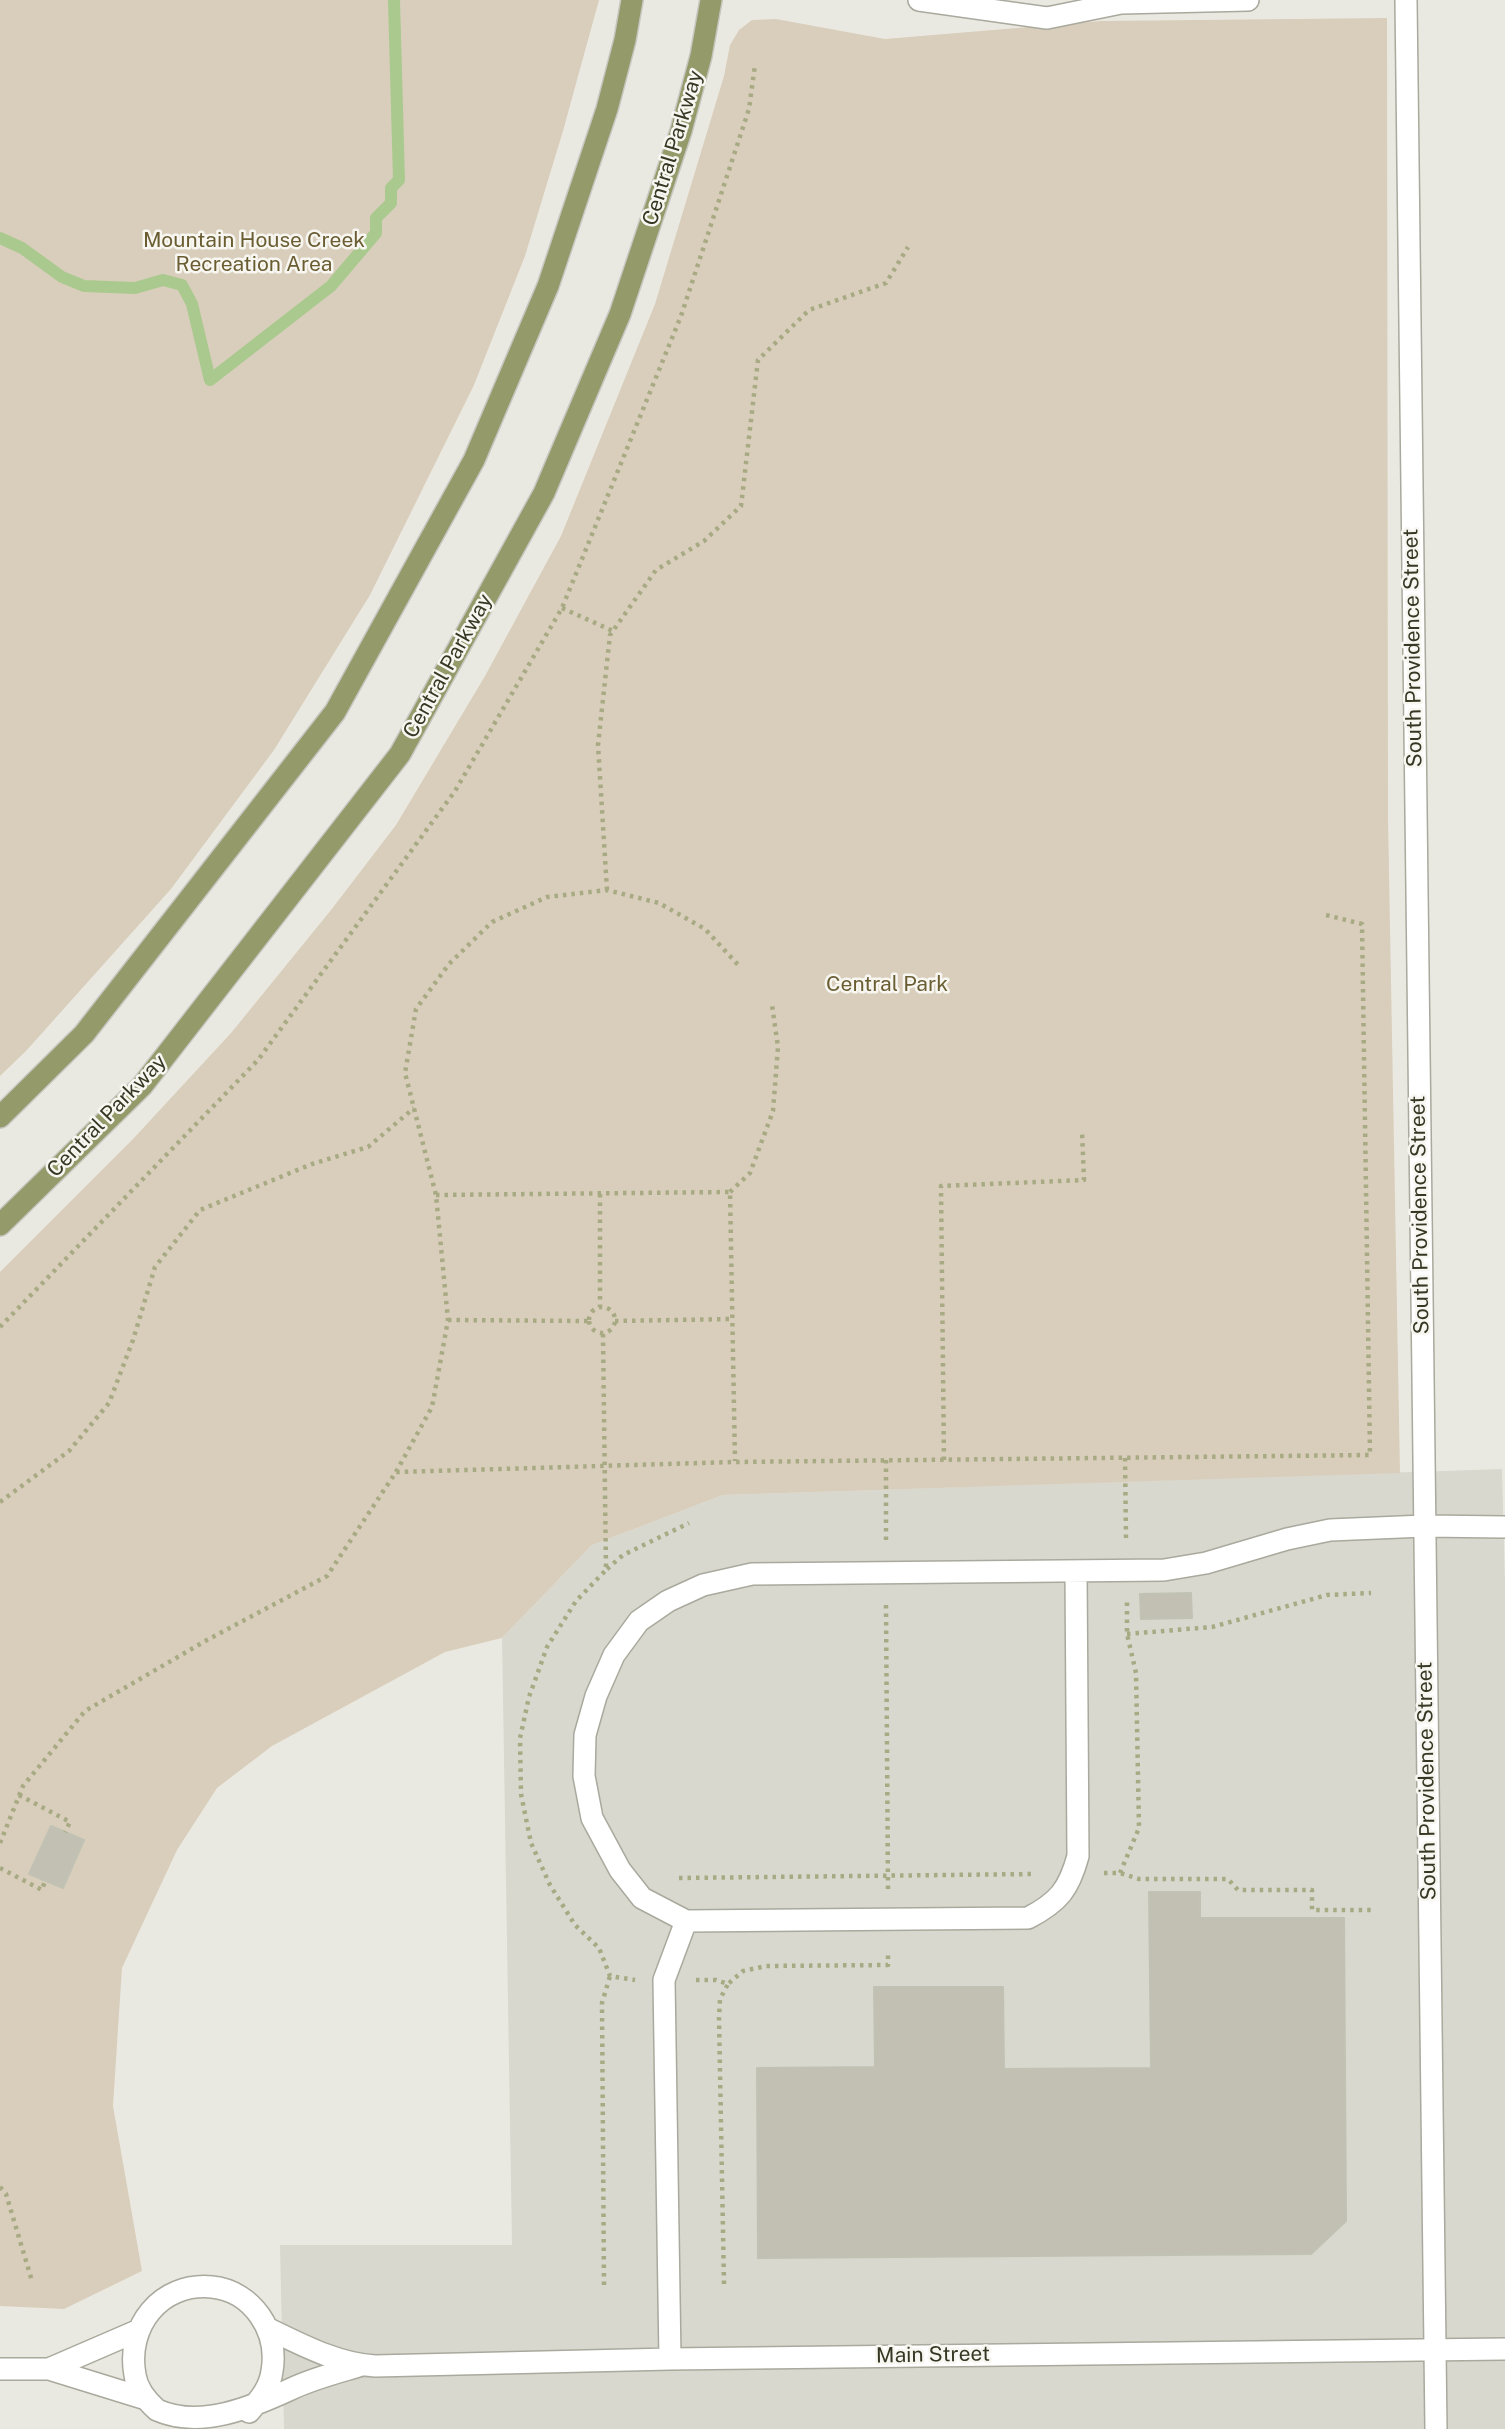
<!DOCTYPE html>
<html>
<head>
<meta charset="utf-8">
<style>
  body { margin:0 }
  canvas { display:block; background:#eae9e1 }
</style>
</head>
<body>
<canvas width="1505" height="2429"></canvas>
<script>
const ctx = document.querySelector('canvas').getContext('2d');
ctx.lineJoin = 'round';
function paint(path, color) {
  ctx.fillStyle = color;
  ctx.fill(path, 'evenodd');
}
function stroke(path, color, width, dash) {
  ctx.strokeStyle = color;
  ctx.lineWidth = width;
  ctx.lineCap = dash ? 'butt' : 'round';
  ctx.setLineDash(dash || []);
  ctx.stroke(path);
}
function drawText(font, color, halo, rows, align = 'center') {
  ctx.font = font + ' "Public Sans",sans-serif';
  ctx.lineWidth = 5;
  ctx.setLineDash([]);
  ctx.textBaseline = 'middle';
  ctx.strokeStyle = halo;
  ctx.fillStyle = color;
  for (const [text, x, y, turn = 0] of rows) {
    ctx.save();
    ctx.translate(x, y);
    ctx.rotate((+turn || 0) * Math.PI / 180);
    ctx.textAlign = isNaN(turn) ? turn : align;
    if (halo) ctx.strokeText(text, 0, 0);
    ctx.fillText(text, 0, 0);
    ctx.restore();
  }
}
paint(new Path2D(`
  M1502 1469 1505 1583V2429H284L280 2245H512L502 1638 592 1545 723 1495Z`), '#d9d8cf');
paint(new Path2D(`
  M0 0H599L563 131 525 256 474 385 370 595 274 750 171 889 26 1051 0 1076Z
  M1387 18 1388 817 1400 1473 723 1495 592 1545 502 1638 445 1652 272 1746 217 1788 177 1850 122 1968 113 2106 142 2271 64 2309 0 2306V1272L133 1139 231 1033 331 910 396 825 485 676 561 536 655 304 724 76 730 45 739 30 752 20 776 19 885 39 1101 21Z`), '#d9cebc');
stroke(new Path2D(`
  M0 238 22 248 62 277 84 286 135 288 163 280 182 285 192 304 210 380 331 286 376 233V218L391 203V188L399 180 394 0`), '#aac98e', 12);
const building = new Path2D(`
  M1191 1593 1192 1618 1141 1619 1140 1594Z
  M51 1826 84 1840 63 1888 29 1874Z
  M1149 1892H1200V1918H1344L1346 2221 1311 2254 758 2258 757 2068 875 2067 874 1987H1003L1004 2069 1151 2068Z`);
paint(building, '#c1c0b3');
stroke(building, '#c2c2b4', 2);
const minor = new Path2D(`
  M919 0 1047 18 1121 3 1248 0
  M1406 0 1436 2429
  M1076 1571 1078 1856C1069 1889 1059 1902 1028 1918L686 1921 642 1898 620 1870 592 1818 584 1776 585 1735 596 1696 614 1655 639 1621 668 1601 703 1585 752 1574 1164 1570 1206 1563 1287 1539 1330 1530 1424 1526 1505 1527
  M269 2329C302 2345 338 2364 375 2366L670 2359 1505 2349
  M670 2359 664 1980 686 1921
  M0 2369H49L146 2399
  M49 2369 137 2331
  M249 2412C259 2400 270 2388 272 2371 279 2332 253 2291 212 2287 160 2282 126 2327 135 2375 137 2389 147 2401 157 2410 200 2429 250 2408 291 2389 314 2378 339 2372 362 2365`);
const major = new Path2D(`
  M0 1117 84 1034 335 712 474 460 548 286 607 109 625 40 632 0
  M0 1225 142 1086 400 754 544 493 620 314 681 131 701 56 711 0`);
stroke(minor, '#a9a99d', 24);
stroke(major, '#c7c7c1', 24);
stroke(new Path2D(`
  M562 608 613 631
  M607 890 598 745 610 635 656 570 704 541 741 506 758 360 809 310 886 283 908 247
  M730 1192 750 1173 773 1111 778 1047 772 1005
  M600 1194V1307
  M436 1195 730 1192 735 1461
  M589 1320a13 13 0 1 1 26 0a13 13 0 1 1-26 0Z
  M448 1320 588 1321
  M615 1321 732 1319
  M0 1327 258 1060 455 791 562 608 681 316 749 109 755 65
  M603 1334 606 1570 576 1601 547 1647 529 1697 520 1738 521 1794 531 1843 550 1885 575 1925 599 1948 610 1976 635 1980
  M1125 1458 1126 1538
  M886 1460V1543
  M944 1460 941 1186 1084 1180 1082 1131
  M396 1472 432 1407 448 1320 436 1195 405 1073 416 1009 449 964 492 922 547 897 607 890 659 903 705 929 741 968
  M0 1502 69 1451 109 1403 133 1340 155 1267 200 1210 312 1164 368 1147 414 1108
  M607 1569 623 1555 689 1523
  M886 1605 888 1890
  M1127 1634 1212 1627 1327 1595 1371 1593
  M19 1795 70 1822 65 1832
  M0 1843 23 1786 85 1711 207 1640 327 1576 396 1472 735 1462 1370 1455 1362 924 1326 915
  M0 1868 42 1890 45 1881
  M1104 1873H1120L1139 1879H1228L1238 1890H1312V1910H1374
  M1120 1873 1139 1828 1136 1673 1127 1634V1602
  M679 1878 1035 1874
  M696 1980H716L728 1984 743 1971 766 1966 888 1965V1951
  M0 2187 6 2194 32 2281
  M724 2284 719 2018 720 1999 728 1984
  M604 2285 602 2003 610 1976`), '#a8aa84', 4.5, [3.5, 5]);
stroke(minor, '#fff', 21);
stroke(major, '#959a6a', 21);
drawText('21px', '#363823', '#f7f6f1', [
  ["Central Parkway",673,148,-73],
  ["South Providence Street",1413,648,-91],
  ["Central Parkway",448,666,-61],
  ["Central Parkway",107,1116,-46],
  ["South Providence Street",1420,1215,-91],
  ["South Providence Street",1427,1781,-91],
  ["Main Street",933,2355,-1]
]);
drawText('21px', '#6a5d32', '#f7f6f1', [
  ["Mountain House Creek",254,241],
  ["Recreation Area",254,265],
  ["Central Park",887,985]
]);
</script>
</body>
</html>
